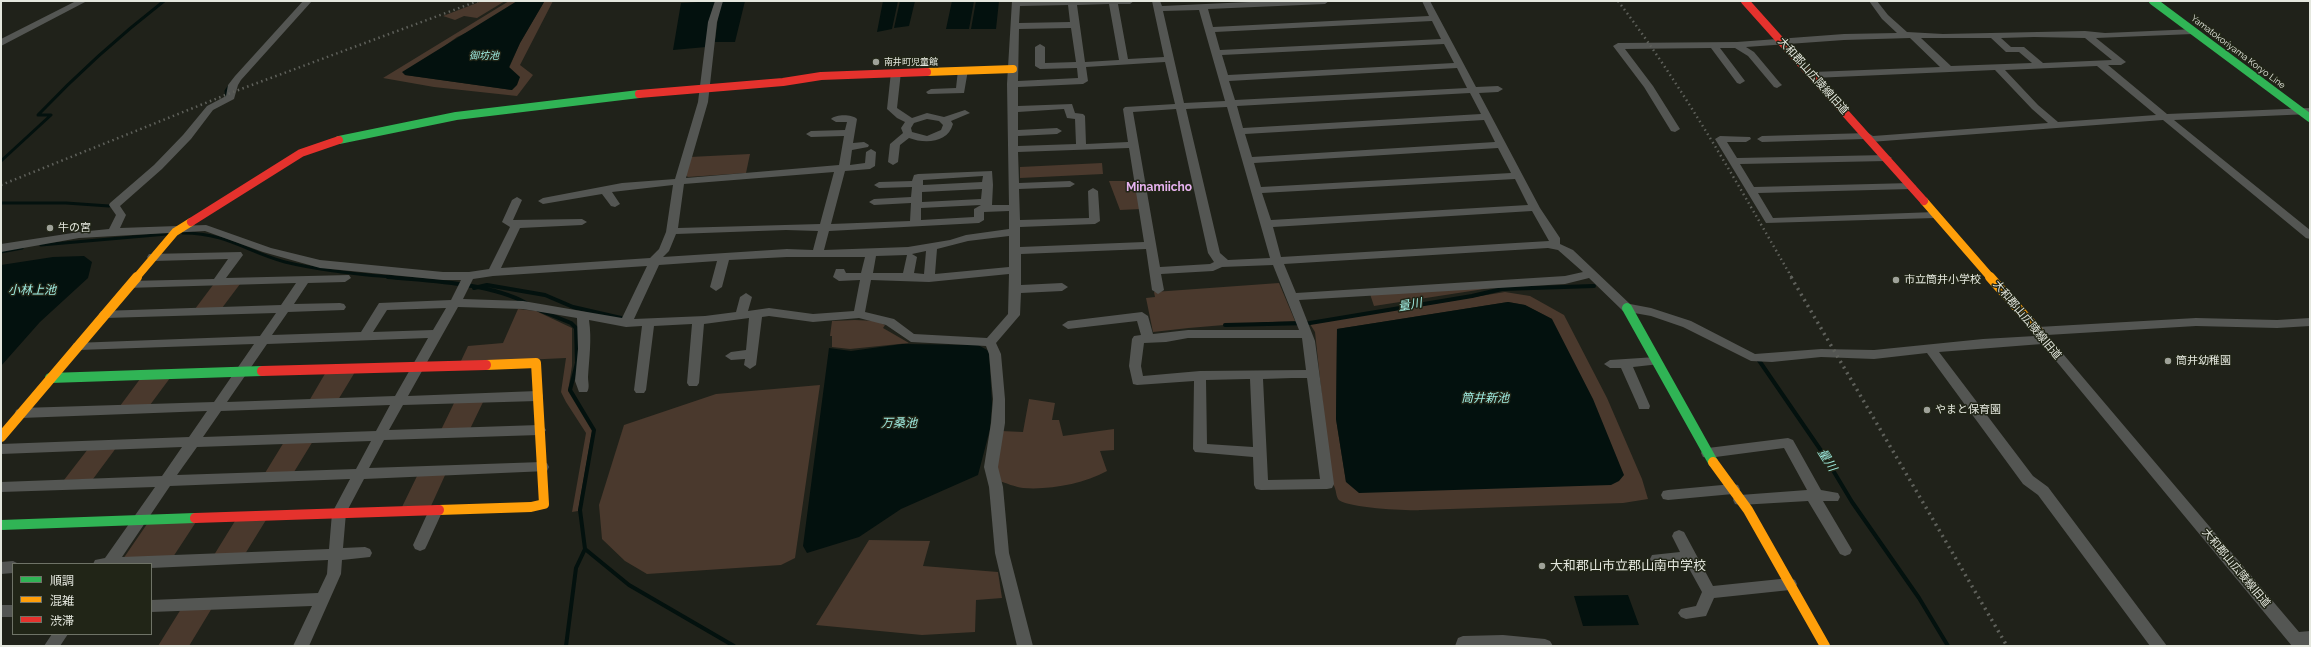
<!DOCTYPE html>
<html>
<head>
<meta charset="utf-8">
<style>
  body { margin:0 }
  #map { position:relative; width:2311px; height:647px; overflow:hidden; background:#20221a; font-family:Raleway,"Noto Sans JP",sans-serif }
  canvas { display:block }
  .frame { position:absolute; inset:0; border:2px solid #e4e7de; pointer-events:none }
  .legend { position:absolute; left:12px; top:563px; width:140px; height:72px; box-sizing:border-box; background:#212517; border:1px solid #6f7367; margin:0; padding:5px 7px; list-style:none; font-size:12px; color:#e4e7de }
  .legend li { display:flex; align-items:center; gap:8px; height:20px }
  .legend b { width:20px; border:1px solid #6f7367 }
</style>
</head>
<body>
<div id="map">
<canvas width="2311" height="647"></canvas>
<div class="frame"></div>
<ul class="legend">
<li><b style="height:5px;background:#30b455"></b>順調</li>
<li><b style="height:5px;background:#ff9f0a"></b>混雑</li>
<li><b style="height:5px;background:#e5322d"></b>渋滞</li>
</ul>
</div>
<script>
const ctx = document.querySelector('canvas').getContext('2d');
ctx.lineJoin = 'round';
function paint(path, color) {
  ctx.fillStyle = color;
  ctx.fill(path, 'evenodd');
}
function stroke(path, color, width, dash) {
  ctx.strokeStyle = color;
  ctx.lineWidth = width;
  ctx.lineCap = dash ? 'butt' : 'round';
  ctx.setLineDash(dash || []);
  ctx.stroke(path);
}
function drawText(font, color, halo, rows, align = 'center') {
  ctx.font = font + ' Raleway,"Noto Sans JP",sans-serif';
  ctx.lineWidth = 3;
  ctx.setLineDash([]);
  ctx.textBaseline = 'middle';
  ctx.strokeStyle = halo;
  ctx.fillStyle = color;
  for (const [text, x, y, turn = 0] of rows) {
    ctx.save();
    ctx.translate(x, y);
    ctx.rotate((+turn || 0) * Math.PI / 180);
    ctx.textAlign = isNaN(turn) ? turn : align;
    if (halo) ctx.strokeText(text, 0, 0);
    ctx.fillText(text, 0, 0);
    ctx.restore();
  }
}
paint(new Path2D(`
  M482 1H505L477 18 464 16 455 20 443 16Z
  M509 1H553L520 65 533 75 517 96 434 87 383 78ZM544 2 520 43 509 68 512 90 405 75 457 37 477 28Z
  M750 154 746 173 688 177 685 175 690 157Z
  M1102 163 1103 174 1020 178V167Z
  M1109 181H1136L1141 209 1120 210Z
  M1279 283 1295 321C1247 323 1201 326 1153 332L1146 298 1155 297 1154 292Z
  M240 284 222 308 195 309 213 285Z
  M1510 285 1374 306 1370 294Z
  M1505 292 1530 296 1564 315 1607 398 1642 479 1648 499 1623 503 1421 510C1409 511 1344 508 1338 499 1335 493 1337 488 1331 482L1315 332 1310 324ZM1508 302 1525 305 1552 319 1346 482 1336 419 1337 329Z
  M518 309 536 311 572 328V366L568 391 592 431 578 511 572 512 586 433 566 402 561 392 566 358 460 363 468 346 503 343Z
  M855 320 876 321 885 325 883 328 909 343 850 349 832 347V336H830L832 321Z
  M326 372H355L338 400 309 401Z
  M170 378 150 405 120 406 140 379Z
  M820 385 795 558 781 565 647 574 625 561 602 539 599 505 624 425 716 394Z
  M1029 399 1055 403 1052 420H1059L1063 436 1114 429V450L1100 451 1107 471C1083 484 1050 490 1023 488 1015 487 1006 483 999 481L994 460 1001 431 1023 432Z
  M484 400 470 429 441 430 455 401Z
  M313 441 294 472 265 473 284 442Z
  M116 448 93 479 64 480 88 449Z
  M446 473 431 506 402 507 418 474Z
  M266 520 245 554 214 555 235 521Z
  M196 522 173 557 123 559 147 524Z
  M869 540 930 541 923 566 998 572 1002 598 976 600 975 632 922 635 816 625Z
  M212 608 189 646H158L181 609Z`), '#4a392d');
paint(new Path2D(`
  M517 1 544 2 520 43 509 67 520 77 517 85 512 90 405 75 402 72Z
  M716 1 713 7 706 47 673 50 681 3Z
  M722 1H745L735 42H715L719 9Z
  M883 1H898L892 29 877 32Z
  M900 1H915L909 26 894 28Z
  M952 1H974L969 29H946Z
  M976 1H999L996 29H971Z
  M84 256 92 262 88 278 40 322 1 366V265L53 257Z
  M1508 302 1525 305 1552 319 1593 399 1624 475 1619 481 1611 485 1359 493 1346 482 1336 419 1337 329Z
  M902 344 978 345 989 351 992 404 990 429 978 475 901 509 859 537 807 553 803 546 829 348 851 351Z
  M1628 595 1639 625 1583 626 1574 596Z`), '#03110e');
stroke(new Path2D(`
  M227 97 226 91 230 85
  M1 161 51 115H38C77 74 119 36 164 1
  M1 203H66L109 206
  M183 233C227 233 247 252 285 262 322 271 361 274 398 278
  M41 245 167 234
  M1 252 22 248`), '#03110e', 3);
stroke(new Path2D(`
  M388 277C429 281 490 283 526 303
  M474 288 487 285 545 295 573 307 621 318
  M539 310 571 323 576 328 577 363 570 390 594 430 580 510 585 549 629 585 734 646
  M1225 325 1310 323 1472 296 1502 289 1594 286
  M1758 359 1822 452 1852 502 1919 598 1948 646
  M566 646 576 568 585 549`), '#03110e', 4);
paint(new Path2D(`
  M76 1H87L1 46V39Z
  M303 1H312L241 80 238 85 234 99 213 110 191 139 162 169 120 206 126 215 120 228 206 225 271 248 320 260 443 272H469L489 269 510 227 502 222 512 200 517 197 522 200 513 220 582 219 587 222 582 225 520 228 501 268 650 258 659 249 666 232 673 185 612 192 620 204 615 207 611 206 602 194 543 204 538 201 543 198 622 183 675 179 698 102 708 22 715 1H723L717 22 708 102 686 178 839 165 844 136 811 137 806 134 811 131 845 130 847 122H836L831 119C836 114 852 114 857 119L853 143 864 142 869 145 868 147 852 150 850 165 865 163 866 152 871 149 876 152 875 166 870 169 845 171 831 224 910 221 911 203 874 205 869 202 874 199 911 197 912 187 879 188 874 185 879 182 912 181 914 175 918 174 992 171 993 185 992 205H1009L1007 84 1012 1H1134L1130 4H1118L1128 59 1164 57 1152 1H1160L1162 6 1271 1H1329L1325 4 1208 9 1213 27 1429 16 1422 1H1430L1476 87 1498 86 1503 89 1498 92 1479 93 1540 208 1560 238V244L1573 250 1630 304 1651 308 1691 321 1755 354 1821 349 1874 350 1983 339 2035 336 2032 331 2038 327 2196 318 2277 320 2310 318V326L2277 328 2196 326 2047 335 2299 632 2310 631V645L2292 646 2042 344 1939 352 2033 476 2048 487 2167 646H2150L2038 495 2023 484 1927 353 1874 359 1821 357 1772 362 1751 361 1683 327 1651 316 1623 311 1589 278 1565 284 1299 300 1315 341 1334 484 1332 488 1327 489 1261 490 1256 489 1254 485 1253 457 1195 452 1193 449 1194 381 1137 385 1133 384 1129 366 1132 339 1134 336 1141 335 1137 321 1068 329 1062 325 1068 321 1142 312 1148 316 1153 334 1188 330H1299L1273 265 1222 267 1213 271 1161 274 1164 290 1158 294 1152 290 1146 249 1021 254V285L1062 283 1068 287 1062 291 1021 293 1020 315 996 343 1001 354 1005 399V423L998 467 1003 487 1009 553 1033 646H1017L995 553 989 487 984 467 991 423 993 399 989 354 986 346 911 342 886 325 859 318 813 322 769 316 762 317 756 365 750 369 744 365 745 359 731 360 725 356 731 352 746 350 749 318 704 324 699 383 697 386H689L687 383 692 324 654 326 646 390 644 393H636L634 390 642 326 626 327 589 320C592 340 589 358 588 377 588 382 590 388 587 392H579L575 381 578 349 577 318 523 309 458 307 408 396 537 391 542 393 543 396 542 399 537 401 403 405 389 430 539 425 544 427 546 430 544 433 539 435 384 440 369 468 542 462 547 463 549 467 547 471 364 479 346 513 343 548 365 547 370 549 372 553 370 557 342 560 341 574 309 646H293L312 606 151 612V600L318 593 327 574 328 560 151 568V564H93L95 560 105 558 155 487 1 492V482L162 476 182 447 1 454V444L189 437 207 411 21 418 16 416 15 413 16 410 21 408 214 402 254 344 78 350 74 349 72 346 74 343 260 336 276 313 105 318 101 317 99 314 101 311 281 305 296 283 126 288 124 285 130 281 214 279 228 259 153 261 149 260 147 257 149 254 241 252 243 255 226 278 349 275 351 278 345 282 308 283 294 304 340 303 344 304 346 307 344 310 288 312 272 335 361 332 379 303 451 300 461 280H443L320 268 263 252 205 231 79 238 1 252V244L79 232 109 229 116 215 109 205 110 203 154 165 183 135 207 106 226 96 228 85 235 76ZM1109 4 1119 60 1085 62 1077 5ZM1068 5 1070 22 1019 23 1020 6ZM1199 10 1225 101 1184 103 1163 11ZM1432 21 1441 39 1220 50 1215 32ZM1071 28 1076 62 1045 63V47L1040 44 1035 47V66L1040 69 1077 68 1078 78 1018 81 1019 29ZM1444 44 1454 63 1228 75 1222 55ZM1165 62 1175 104 1125 107 1123 109 1128 142 1086 144 1085 116 1083 114 1075 113 1072 104 1018 106V87L1083 84 1088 81 1086 67ZM1457 68 1467 88 1235 100 1229 81ZM1470 93 1481 114 1243 128 1237 106ZM1227 107 1270 258 1228 260 1220 253 1186 109ZM1064 109 1067 118 1075 119 1076 144 1018 146V136L1057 134 1062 131 1057 128 1018 130V112ZM1176 109 1208 253 1214 262 1210 264 1160 267 1133 112ZM1484 120 1495 142 1252 157 1245 134ZM1129 148 1144 242 1020 247V227L1095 224 1100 221 1098 191 1093 188 1088 191 1089 218 1020 220 1019 189 1070 187 1075 184 1070 181 1019 183 1018 152ZM1498 148 1511 173 1261 187 1254 163ZM834 172 820 224 678 228 684 184ZM983 176 982 182 923 185V180ZM1515 179 1528 205 1271 220 1262 193ZM982 189 981 199 922 202V192ZM981 205 974 209V217L921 220V208ZM1009 211V229L966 235 950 240 908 247 824 250 829 231 979 223 984 220V212ZM1532 211 1549 241 1281 257 1273 227ZM786 230 818 231 813 250 787 249 663 257 669 251 676 234ZM1009 236V267L935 274 937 249 968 241ZM1548 248 1558 250 1583 272 1565 276 1296 293 1284 264ZM926 251 924 274 914 273 917 257 912 254ZM907 255 903 273H873L876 256ZM787 257H865L861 273H846L844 269H836L833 277 839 281 860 280 854 311 813 314 769 308 748 311 752 297 746 293 740 297 736 312 705 316 634 319 659 265 717 261 710 287 716 291 722 287 729 260ZM647 266 622 318 523 301 463 299 473 279 493 276ZM1009 274 1008 314 987 338 914 334 894 319 865 312 871 280 929 282ZM446 308 433 330 373 332 387 310ZM428 338 395 396 227 402 267 344ZM1188 338H1302L1306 370 1200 371 1143 376 1141 366 1144 343 1166 342ZM1292 378H1307L1320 479 1268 480 1263 379ZM1247 379H1250L1253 447 1207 444 1206 380ZM390 405 376 431 203 437 221 411ZM371 441 356 469 177 475 197 447ZM350 479 332 513 329 549 122 557 170 486Z
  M1869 1H1877L1888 15 1907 32 1943 34 2085 31 2105 33 2196 29V33L2193 34 2096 38 2126 62 2121 65H2108L2167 114 2310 108V114L2174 120 2310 230V239L2306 238 2163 120 1870 142 1865 139 1762 142 1757 139 1762 136 1868 133 1873 136 2048 123 2032 109 1995 70 1813 78 1808 75 1813 72 1940 67 1910 38 1844 40 1746 47 1754 52 1780 83 1782 85 1777 88 1774 87 1748 56 1735 48H1720L1745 81 1740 84 1737 83 1711 48 1625 49 1653 86 1680 129 1675 132 1671 131 1644 87 1613 46 1618 43 1737 42 1844 34 1897 33 1882 19ZM2034 37 2085 38 2112 60 2043 63 2024 47H2011L2001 38ZM1921 38H1991L2006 52H2019L2032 63 1951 66ZM2097 66 2156 115 2058 122 2038 105 2005 70Z
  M963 67 968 70 964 93 928 94 926 92 931 89 956 88 958 70Z
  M896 69 901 72 897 108 912 118 927 113 944 117 965 110 970 113 951 121 953 124C948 143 925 144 909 138L900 145 898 162 893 165 888 162 890 144 903 133 901 128 905 122 897 118 887 109 891 72ZM927 119 939 121 943 125 941 130 927 136 912 132 911 128 914 123Z
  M1720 136 1750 137 1751 139 1746 142H1727L1737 158 1887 155 1892 158 1887 161 1740 164 1754 187 1911 183 1916 186 1911 189 1758 193 1773 218 1935 212 1940 215 1935 218 1766 223 1715 139Z
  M1656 357 1662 361 1660 364 1633 367 1650 406 1649 409H1639L1638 406 1621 368H1610L1604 364 1610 360Z
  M1788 438 1793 440 1821 490 1838 493 1840 497 1838 501H1823L1852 550 1850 554 1845 556 1840 554 1808 501 1740 505 1735 504 1733 500 1735 496 1740 495 1807 490 1784 448 1708 458 1703 457 1701 453 1703 449 1708 448Z
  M1733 484 1738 485 1740 489 1738 493 1733 494 1668 500 1663 499 1661 495 1663 491 1668 490Z
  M436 505 441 506 443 510 427 545 425 549 420 551 415 549 413 545 429 510 431 506Z
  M1679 530 1684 532 1713 586 1790 578 1795 580 1797 584 1795 588 1790 590 1714 598 1706 616 1686 619 1681 617 1678 613 1681 609 1696 606 1702 592 1686 563 1657 565 1652 563 1650 559 1652 555 1680 552 1672 536 1674 532Z
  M13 561 19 564H13V573L1 574V562Z
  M1 605H13V617H1Z
  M52 634H68L60 646H44Z
  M1503 635 1545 639 1550 641 1553 646H1455L1458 638 1463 636Z`), '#545653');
stroke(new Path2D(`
  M2153 1 2310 118
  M339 140 456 116 639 94`), '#30b455', 8);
stroke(new Path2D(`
  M1627 308 1713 462
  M50 378 262 371
  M1 525 195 518`), '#30b455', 10);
stroke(new Path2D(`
  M927 72 1013 69
  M1924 201 1991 278
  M136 278 175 232 191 222`), '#ff9f0a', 8);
stroke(new Path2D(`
  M1990 277 2038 331
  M1 437 137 277
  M1713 462 1748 510 1825 646
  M439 510 531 507 544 504 536 363 486 365`), '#ff9f0a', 10);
stroke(new Path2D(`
  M1745 1 1924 201
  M639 94 783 82 821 76 927 72
  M191 222 301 153 339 140`), '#e5322d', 8);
stroke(new Path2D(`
  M262 371 486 365
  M195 518 439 510`), '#e5322d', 10);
stroke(new Path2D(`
  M1618 1C1684 88 1737 183 1792 278
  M1 185 233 92 478 1`), '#5f615b', 2.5, [1.5, 3.5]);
stroke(new Path2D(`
  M1791 277 2007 646`), '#5f615b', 3.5, [2, 4.5]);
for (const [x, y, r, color] of [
  [876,62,4,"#9fa299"],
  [50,228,4,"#9fa299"],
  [1896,280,4,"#9fa299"],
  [2168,361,4,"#9fa299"],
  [1927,410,4,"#9fa299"],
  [1542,566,4,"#9fa299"]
]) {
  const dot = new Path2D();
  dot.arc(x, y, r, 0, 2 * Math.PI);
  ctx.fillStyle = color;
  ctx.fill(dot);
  stroke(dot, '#212517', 1.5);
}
drawText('9px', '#e4e7de', '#212517', [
  ["Yamatokoriyama Koryo Line",2238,52,37]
]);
drawText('9px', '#e4e7de', '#212517', [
  ["南井町児童館",884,62]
], 'left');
drawText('italic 10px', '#9fece1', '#212517', [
  ["御坊池",484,56]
]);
drawText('11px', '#e4e7de', '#212517', [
  ["大和郡山広陵線旧道",1813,76,48],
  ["大和郡山広陵線旧道",2027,320,50],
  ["大和郡山広陵線旧道",2236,568,50]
]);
drawText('11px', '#e4e7de', '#212517', [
  ["牛の宮",58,228],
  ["市立筒井小学校",1904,280],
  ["筒井幼稚園",2176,361],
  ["やまと保育園",1935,410]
], 'left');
drawText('bold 12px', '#e6b2ef', '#212517', [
  ["Minamiicho",1159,187]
]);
drawText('italic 12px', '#9fece1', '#212517', [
  ["小林上池",32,290],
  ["量川",1410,305,-10],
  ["筒井新池",1485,398],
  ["万桑池",899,423],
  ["量川",1827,460,58]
]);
drawText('13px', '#e4e7de', '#212517', [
  ["大和郡山市立郡山南中学校",1550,566]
], 'left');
</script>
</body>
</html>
